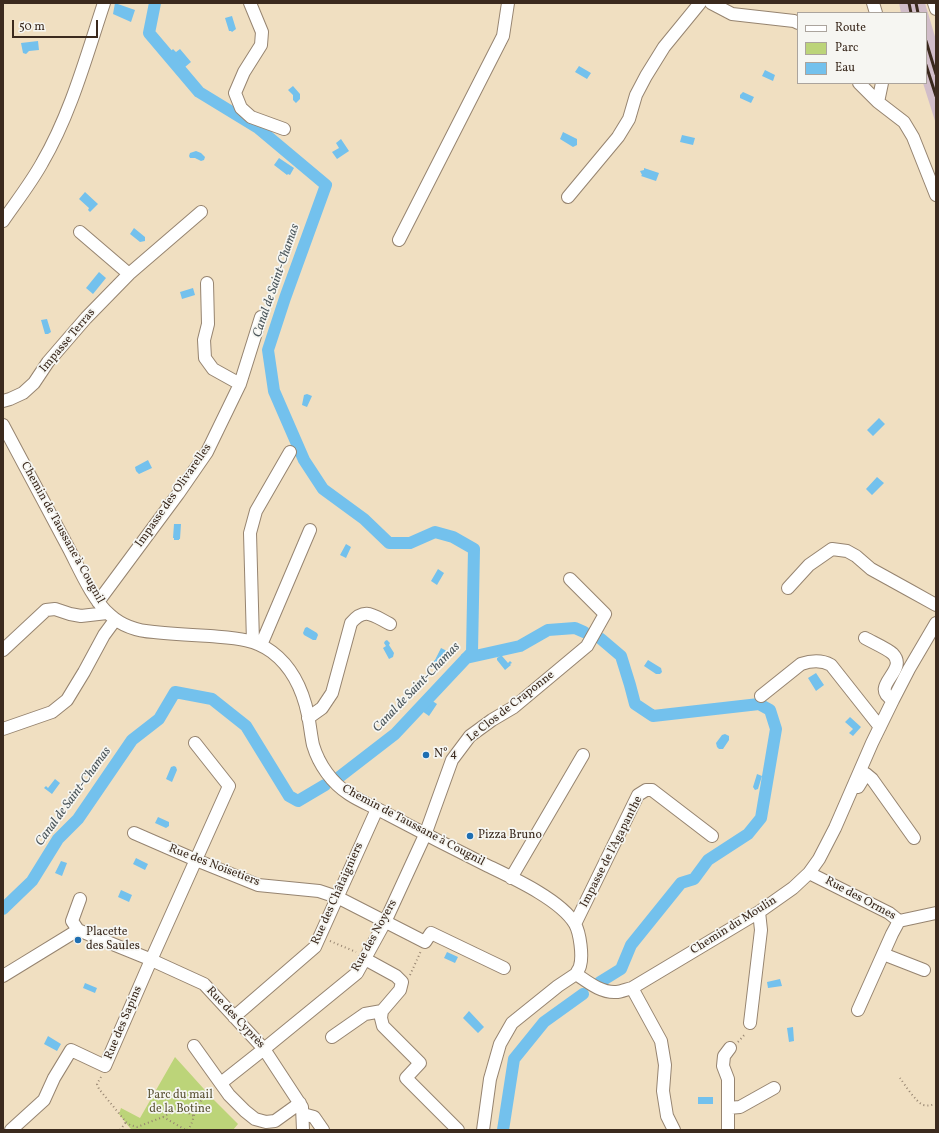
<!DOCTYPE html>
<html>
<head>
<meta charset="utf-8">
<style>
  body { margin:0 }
  #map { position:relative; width:939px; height:1133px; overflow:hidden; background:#f0dfc1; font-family:Vollkorn,serif }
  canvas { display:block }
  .frame { position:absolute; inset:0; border:4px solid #3b2a1e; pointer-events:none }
  .legend { position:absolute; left:797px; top:12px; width:130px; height:72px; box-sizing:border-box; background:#f6f6f2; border:1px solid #aba49d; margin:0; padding:5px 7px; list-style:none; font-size:12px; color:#3b2a1e }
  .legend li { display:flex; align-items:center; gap:8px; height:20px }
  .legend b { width:20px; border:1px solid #aba49d }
  .scale { position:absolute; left:12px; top:20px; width:86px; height:18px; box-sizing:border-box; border:2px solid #3b2a1e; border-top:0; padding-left:5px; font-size:12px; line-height:14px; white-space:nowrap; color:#3b2a1e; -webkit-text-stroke:3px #f6f6f2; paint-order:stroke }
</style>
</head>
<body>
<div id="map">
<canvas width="939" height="1133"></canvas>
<div class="frame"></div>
<ul class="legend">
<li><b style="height:5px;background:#fff"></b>Route</li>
<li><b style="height:11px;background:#bcd479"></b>Parc</li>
<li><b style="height:11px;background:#73c1ed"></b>Eau</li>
</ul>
<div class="scale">50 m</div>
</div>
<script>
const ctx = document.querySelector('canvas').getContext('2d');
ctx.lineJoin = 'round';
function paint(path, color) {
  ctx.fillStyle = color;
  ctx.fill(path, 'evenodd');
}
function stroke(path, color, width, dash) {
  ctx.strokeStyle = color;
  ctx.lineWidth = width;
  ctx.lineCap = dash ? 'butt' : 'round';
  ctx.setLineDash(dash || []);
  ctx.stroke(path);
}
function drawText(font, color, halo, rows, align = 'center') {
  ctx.font = font + ' Vollkorn,serif';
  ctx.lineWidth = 3.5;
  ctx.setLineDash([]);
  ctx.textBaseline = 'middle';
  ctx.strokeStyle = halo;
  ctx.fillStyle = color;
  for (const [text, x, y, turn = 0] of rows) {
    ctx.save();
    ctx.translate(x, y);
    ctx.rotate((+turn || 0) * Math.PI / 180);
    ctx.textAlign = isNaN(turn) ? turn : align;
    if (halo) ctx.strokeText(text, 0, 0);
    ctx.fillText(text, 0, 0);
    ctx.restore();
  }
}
paint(new Path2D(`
  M899 3H925L936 40V124L923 83H926V13H901Z`), '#d1bdc9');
paint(new Path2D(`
  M175 1057 213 1099 238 1124 233 1130H132L130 1128 119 1114 121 1108 140 1118Z`), '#bcd479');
paint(new Path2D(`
  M115 3 135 10 131 22 113 14Z
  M232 16 236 29 232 32 231 31H229L225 18Z
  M38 41 39 50 29 51 26 54 23 53 21 43Z
  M173 49 176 52 180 49 191 62 185 67 171 51Z
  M579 66 591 73 587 79 575 72Z
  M765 70 775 75 773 81 762 76Z
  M293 86 300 94V99L296 103 293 100V95L288 90Z
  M743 92 754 97 751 103 740 98V95Z
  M563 132 577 139V145L573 147 560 139Z
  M682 135 695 138 693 145 680 142Z
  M341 139 349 151 337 159 332 152 339 148 336 143Z
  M196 151 201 153 205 157 204 160 201 161 195 158H190L189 156 190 153Z
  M279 158 294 168 290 175 288 174 287 175 274 165Z
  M644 168 659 173 656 181 641 176 642 175 640 171 644 170Z
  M85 192 98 204 90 212 88 210 89 208 79 199Z
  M134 228 145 237V241L140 242 130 234Z
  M99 272 106 278 93 294 86 288Z
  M193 288 195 295 182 299 180 292Z
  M47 319 51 332 48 334H45L41 320Z
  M307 394 312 396 307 407 302 405 304 395Z
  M879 418 885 424 873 436 867 430Z
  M148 460 152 468 139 474C136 471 136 472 135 467Z
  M877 477 884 483 872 495 866 489Z
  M174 524H181L180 539H179V540H174V538H173Z
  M346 544 351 547 346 558 340 555Z
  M438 569 444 573 437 585 431 581Z
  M307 627 317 633 318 635 316 640H313L304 635 303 633 305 628Z
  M387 640 390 643 389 645 394 653 393 657 389 659 383 648 386 646 384 643 385 641Z
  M441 648 449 652 441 667 438 665 437 667 434 668 431 665V663L435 660Z
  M500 656H502L508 663 510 661 512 663 510 664 511 665 505 670 497 660V658Z
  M648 660 661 668 662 672 660 674H656L644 666Z
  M816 673 824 685 816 691 808 678Z
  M431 700 437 704 429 716 422 711Z
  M850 717 861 727 853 736 849 733 853 729 845 722Z
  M725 734 729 736V740L723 749H719L717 747 716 743 722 735Z
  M174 766 176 767 177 770 172 782 166 779 171 767Z
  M757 774 762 776 758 789 755 790 753 787Z
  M55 779 60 783 52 794 44 788 46 786 48 788Z
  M158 817 169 822V826L166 828 155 823Z
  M136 858 148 864 145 870 133 864Z
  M61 861 67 863 62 876 55 873Z
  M121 890 132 895 129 902 118 897Z
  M447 952 458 957 455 963 444 958Z
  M780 979 782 986 768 988 767 982Z
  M85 983 97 988 95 993 83 988Z
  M469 1011 484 1027 478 1033 463 1018Z
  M793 1027 794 1041 789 1042 787 1028Z
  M48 1036 61 1044 57 1051 44 1044Z
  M698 1097H713V1104H698Z`), '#73c1ed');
stroke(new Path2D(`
  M155 3 149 33 199 92 258 128 326 185 285 298 268 350 274 391 304 460 323 489 364 519 389 543H410L435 532 453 537 474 549 472 652 395 734 338 778
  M466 658 520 646 548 630 575 628 584 632
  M3 909 32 881 58 839 78 819 132 740 159 719 175 692 212 699 246 726 289 796 298 801 325 785
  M600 982 621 969 631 945 681 883 694 879 708 860 748 834 761 818 776 729 770 710 759 704 653 716 635 704 630 685 621 656 601 639
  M503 1130 514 1059 544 1022 583 994`), '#73c1ed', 12);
const minor = new Path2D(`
  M250 3 262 32 261 45 244 72 235 93 241 108 251 117 284 129
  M711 3 732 14 794 21 798 23
  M873 3 876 13
  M934 3 936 9
  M859 83 878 102
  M882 83 878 102 904 122 913 137 936 195
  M568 197 618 137 629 119 636 95 646 76 664 47 700 3
  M3 221C16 202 31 183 42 163 71 113 86 57 104 3
  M80 232 129 274
  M399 240 503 36 508 3
  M207 283 208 324 204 340 205 358 213 369 240 384
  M3 401 10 399 23 393 34 383 48 362 86 318 129 274 201 212
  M3 425C25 466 47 507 69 549 79 568 93 601 110 615 122 626 138 631 154 632 172 634 191 635 210 636 232 638 254 638 272 652 292 667 303 691 308 715 310 725 311 736 313 745 319 765 332 783 349 794 361 802 375 807 387 814 421 832 454 849 488 866 513 878 561 900 575 924 580 933 583 956 580 966 580 968 576 973 576 974
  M788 588 809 565 832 549 847 551 856 556 871 569 909 590 936 605
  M98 602 178 494 207 452 240 384 261 317
  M865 638C872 642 888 649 893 654 909 671 868 686 893 700
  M253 642 250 533 256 511 290 452
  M261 645 310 530
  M3 650 46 610 55 609 70 614 81 616 107 613
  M761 696 801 664C810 661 822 660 831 665L880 727
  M308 718 322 708 332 693 351 623C365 606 374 616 390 624
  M3 729 52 712 67 700 84 672 104 635 115 620
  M858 787 866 774 872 779 914 838
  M134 833 196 860 258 885 319 891 337 897 425 942 431 933 504 968
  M809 873 889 913 899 921 936 913
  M511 878 583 755
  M575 924 638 795 646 790H652L712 836
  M78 930 147 958 204 984 264 1049 302 1107 303 1130
  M78 930 72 921 80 899
  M883 954 924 970
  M365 959 396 976 402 982 400 990 382 1011 381 1018 383 1026 420 1063 406 1078 458 1130
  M3 976 78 930
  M632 988 661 1041 665 1065 663 1091 667 1116 674 1130
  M858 1010 892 934 899 921
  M234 1017 315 947 377 809
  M750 1023 761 930 759 912
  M332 1037 365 1014 382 1011
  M194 1046 229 1095 245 1111 255 1119 266 1122 275 1121 300 1103
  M221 1083 264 1049 357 973 385 922 425 835 452 760 470 736 492 720 514 707 587 646 605 614 570 579
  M728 1108 740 1107 774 1088
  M303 1114 314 1117 323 1130
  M11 1130 44 1100 54 1078 71 1050 105 1066 151 960 229 786 195 743
  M483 1130 490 1079 500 1044 512 1023 558 986 576 974C588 982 601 993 616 992 621 992 627 989 632 988L759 912 793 888 809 873 819 859 835 828 872 743 893 700 909 669 936 623
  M728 1130V1079L723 1066 724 1056 730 1048`);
stroke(minor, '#968470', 14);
stroke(new Path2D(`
  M330 941 356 952
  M410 975 421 951
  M738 1042 746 1033
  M101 1077 97 1084 99 1089 126 1122 130 1125 137 1127 163 1117 168 1114 175 1111H184L194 1116
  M900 1078C905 1085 916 1102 923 1105 928 1106 932 1105 936 1104
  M163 1117 186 1130
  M120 1130 126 1122
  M187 1130C193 1125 193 1116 196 1109 199 1101 206 1096 213 1090`), '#968470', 2, [1, 3]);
stroke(minor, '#fff', 12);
stroke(new Path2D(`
  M909 3 911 13
  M916 3 918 13
  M926 41 936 74
  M926 65 936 96`), '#3b2a1e', 3);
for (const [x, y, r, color] of [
  [426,755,4,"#1f6fb2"],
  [470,836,4,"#1f6fb2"],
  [78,940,4,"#1f6fb2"]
]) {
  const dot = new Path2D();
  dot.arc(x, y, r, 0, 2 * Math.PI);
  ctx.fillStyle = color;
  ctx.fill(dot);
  stroke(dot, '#f6f6f2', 1.5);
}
drawText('12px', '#3b2a1e', '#f6f6f2', [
  ["Impasse Terras",68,341,-50],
  ["Impasse des Olivarelles",174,496,-55],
  ["Chemin de Taussane à Cougnil",62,533,61],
  ["Le Clos de Craponne",511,707,-38],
  ["Chemin de Taussane à Cougnil",413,826,28],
  ["Impasse de l'Agapanthe",612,852,-63],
  ["Rue des Noisetiers",214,866,21],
  ["Rue des Châtaigniers",338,894,-66],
  ["Rue des Ormes",860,899,28],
  ["Chemin du Moulin",734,926,-32],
  ["Rue des Noyers",375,936,-61],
  ["Rue des Cyprès",235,1018,47],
  ["Rue des Sapins",124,1023,-67]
]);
drawText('12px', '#3b2a1e', '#f6f6f2', [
  ["N° 4",434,755],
  ["Pizza Bruno",478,836],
  ["Placette",86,933],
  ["des Saules",86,947]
], 'left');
drawText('12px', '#5b5435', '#f6f6f2', [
  ["Parc du mail",180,1096],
  ["de la Botine",180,1110]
]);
drawText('italic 13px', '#4c575c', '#f6f6f2', [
  ["Canal de Saint-Chamas",277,281,-71],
  ["Canal de Saint-Chamas",417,688,-46],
  ["Canal de Saint-Chamas",74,797,-54]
]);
</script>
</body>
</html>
